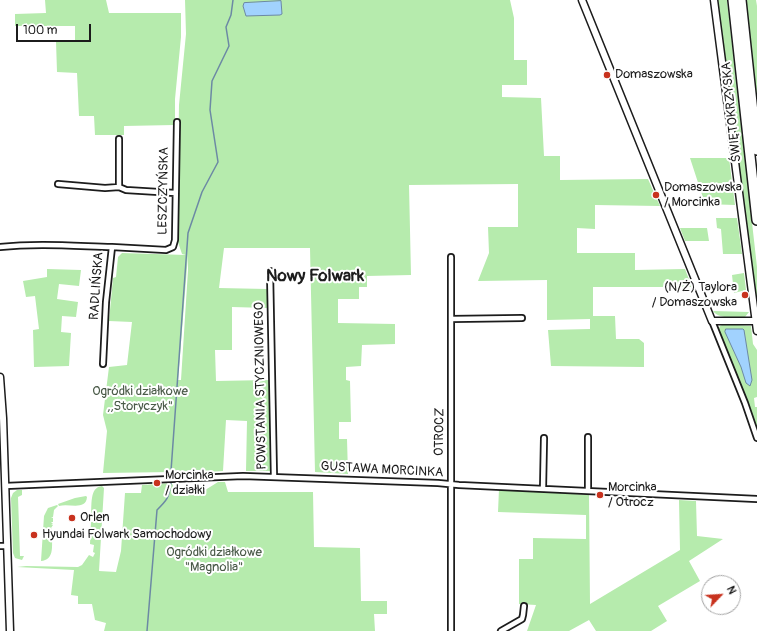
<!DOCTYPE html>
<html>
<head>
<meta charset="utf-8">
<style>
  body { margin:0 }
  #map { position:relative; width:757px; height:631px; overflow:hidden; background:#fff; font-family:Pangolin,sans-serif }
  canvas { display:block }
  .north { position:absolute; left:701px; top:575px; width:40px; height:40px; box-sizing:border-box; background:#fff; border:1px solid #a4a4a4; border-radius:50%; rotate:65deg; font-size:11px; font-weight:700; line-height:16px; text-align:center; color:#1c1c1c }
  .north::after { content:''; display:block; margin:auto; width:14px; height:18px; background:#c8321e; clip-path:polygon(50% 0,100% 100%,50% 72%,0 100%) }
  .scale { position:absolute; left:16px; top:24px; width:75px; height:18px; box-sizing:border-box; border:2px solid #1c1c1c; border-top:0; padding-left:5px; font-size:12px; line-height:14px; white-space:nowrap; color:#1c1c1c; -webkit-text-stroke:3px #fff; paint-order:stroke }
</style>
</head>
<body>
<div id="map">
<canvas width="757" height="631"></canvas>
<div class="north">N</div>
<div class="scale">100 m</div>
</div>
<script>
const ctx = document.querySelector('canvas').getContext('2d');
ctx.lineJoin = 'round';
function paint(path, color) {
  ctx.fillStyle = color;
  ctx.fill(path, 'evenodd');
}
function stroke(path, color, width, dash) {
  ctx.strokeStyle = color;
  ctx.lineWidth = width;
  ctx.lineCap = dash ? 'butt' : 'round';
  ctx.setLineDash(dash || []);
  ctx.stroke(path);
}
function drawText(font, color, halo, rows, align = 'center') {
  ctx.font = font + ' Pangolin,sans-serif';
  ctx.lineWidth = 4;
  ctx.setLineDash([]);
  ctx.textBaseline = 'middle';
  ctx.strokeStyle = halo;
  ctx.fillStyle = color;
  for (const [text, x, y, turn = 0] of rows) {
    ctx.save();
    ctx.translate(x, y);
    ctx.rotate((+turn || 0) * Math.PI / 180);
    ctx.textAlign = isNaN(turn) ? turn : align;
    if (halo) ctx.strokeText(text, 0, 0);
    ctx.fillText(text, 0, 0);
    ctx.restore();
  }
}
paint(new Path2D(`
  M45 0H106L109 13H181V37L175 99V123L174 122V125L124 126V135H95L94 116H79L77 73 57 72 56 41H75V26H15V14L46 13Z
  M185 0H510L514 18V60H527V85H502V97L541 98 544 156H560V180L648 179 660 206 595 205V229L577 228V253H635V270L685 269 692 287H593V316H615L616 339H639L644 343V367L551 366 548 330 590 329V319L547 320V280L478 281 489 253 488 227H518V184L409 185 411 275 367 276V287H359V299H338V323L395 324V344L362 345 361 366 346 367V380L350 381 351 422H339V439H347L348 474 315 472 310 248H224L219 288 267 289 268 308 232 307V350H215L216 381 269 380 272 471H246L247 421 226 420 223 471 171 474V470V472L103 473 107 431 103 415 109 367 127 365 132 322 109 321 113 278 116 277 118 257 122 253 186 255 182 254 178 242 177 228 179 105 186 34ZM188 255V270L181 380H178Z
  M717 0H727L757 267V312Z
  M745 0H756L757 6V108Z
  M690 158H729L735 205 705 204Z
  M716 218H737L742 254H723L721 229 717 228Z
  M680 228H707L709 241H685Z
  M47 269 81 270 79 286 59 284 57 299 78 302 76 317 62 316 61 332 71 333 69 366 34 367 33 330 39 329 35 296 26 297 23 281 47 277Z
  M744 273 746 290 734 293 732 275Z
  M713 311 749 312 745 317C736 318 718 319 713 311Z
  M724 324 751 326 753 344 757 350V397L754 398 755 407H757V430L718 330 720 326Z
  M218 482H225L228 492H313L314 547 360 548 361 601H387V614H374L375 631H104L106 623 95 620 92 604H78V596L71 595 74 570 17 567 26 566 78 567 82 565 89 555 93 557 95 553 93 552 94 545 90 544 91 522H99V518L91 517C92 507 89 487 102 486L104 488 99 571 116 572 121 551 125 493H141L142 485 171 483 173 485V492H202Z
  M499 489 589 495 590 604 680 550 679 500 696 501 697 536 723 539 689 561 700 581 658 606 667 621 651 631H596L589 620 569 631H527L536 605 519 604V559H533V538L586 539V515L498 512Z
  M17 490H22V495L18 497 20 556H24L22 560 15 558 13 553 11 498 13 493Z
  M86 496 87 497C86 511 69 503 59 506L58 504 75 498Z
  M57 505 58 506 54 510 53 517 51 518H53V522H51L53 524H51L53 525 51 528 52 530 51 533H52L51 537H52C52 547 54 560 41 561L44 516 48 508Z`), '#b6ebad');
const water = new Path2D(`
  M281 1 282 14 280 15 246 16 243 6 244 3Z
  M726 329H743L744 330 752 380 750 386 746 383 741 367 725 332Z`);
paint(water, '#a1d2fe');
stroke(water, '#6c89a4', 1);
stroke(new Path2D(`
  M171 471 188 233 202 192 218 162 210 110 212 81 229 46 226 27 231 15 233 0
  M147 631 157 510C167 500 169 498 171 483`), '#6c89a4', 1.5);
const minor = new Path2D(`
  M119 139V187L126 190 175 193
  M58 184 105 188 119 187
  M0 247C37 243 75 246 112 247L106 302 103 364
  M112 247 166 250 173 247 175 240 177 122
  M451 257V631
  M270 271 274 477
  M451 319 522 318
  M712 321 745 403 757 438
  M5 486 243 476 438 483 459 485 757 499
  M543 489 544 438
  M588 491V437
  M0 546H7
  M501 631 522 619 523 615 524 606`);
const tertiary = new Path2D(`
  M582 0 712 321H756
  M714 0 757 331
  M0 377 3 418 10 631`);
const motorway = new Path2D(`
  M733 0 757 220
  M741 0 757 150`);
stroke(minor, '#1c1c1c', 8);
stroke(tertiary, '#1c1c1c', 9);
stroke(motorway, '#1c1c1c', 12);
stroke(minor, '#fff', 4.5);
stroke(tertiary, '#fff', 6);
stroke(motorway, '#fff', 9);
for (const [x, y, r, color] of [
  [607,75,4,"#c8321e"],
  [656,195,4,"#c8321e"],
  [745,295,4,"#c8321e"],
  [157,483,4,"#c8321e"],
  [600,495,4,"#c8321e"],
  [72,518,4,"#c8321e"],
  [34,535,4,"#c8321e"]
]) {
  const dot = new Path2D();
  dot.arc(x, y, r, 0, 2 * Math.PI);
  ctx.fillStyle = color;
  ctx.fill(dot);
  stroke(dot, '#fff', 1.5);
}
drawText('13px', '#1c1c1c', '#fff', [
  ["Domaszowska",615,75],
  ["Domaszowska",664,188],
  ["/ Morcinka",664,203],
  ["(N/Ż) Taylora",737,288,"right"],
  ["/ Domaszowska",737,303,"right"],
  ["Morcinka",165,476],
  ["/ działki",165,491],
  ["Morcinka",608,488],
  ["/ Otrocz",608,503],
  ["Orlen",80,518],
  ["Hyundai Folwark Samochodowy",42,535]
], 'left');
drawText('13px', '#1c1c1c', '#fff', [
  ["ŚWIĘTOKRZYSKA",732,112,-96],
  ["LESZCZYŃSKA",164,191,-89],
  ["RADLIŃSKA",97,286,-86],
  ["POWSTANIA STYCZNIOWEGO",261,386,-91],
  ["OTROCZ",440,432,-89],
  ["GUSTAWA MORCINKA",382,470,3]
]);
drawText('13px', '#4a5a48', '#fff', [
  ["Ogródki działkowe",140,392],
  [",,Storyczyk\"",140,407],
  ["Ogródki działkowe",214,553],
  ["\"Magnolia\"",214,568]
]);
drawText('bold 17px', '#1c1c1c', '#fff', [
  ["Nowy Folwark",315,277]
]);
</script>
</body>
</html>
